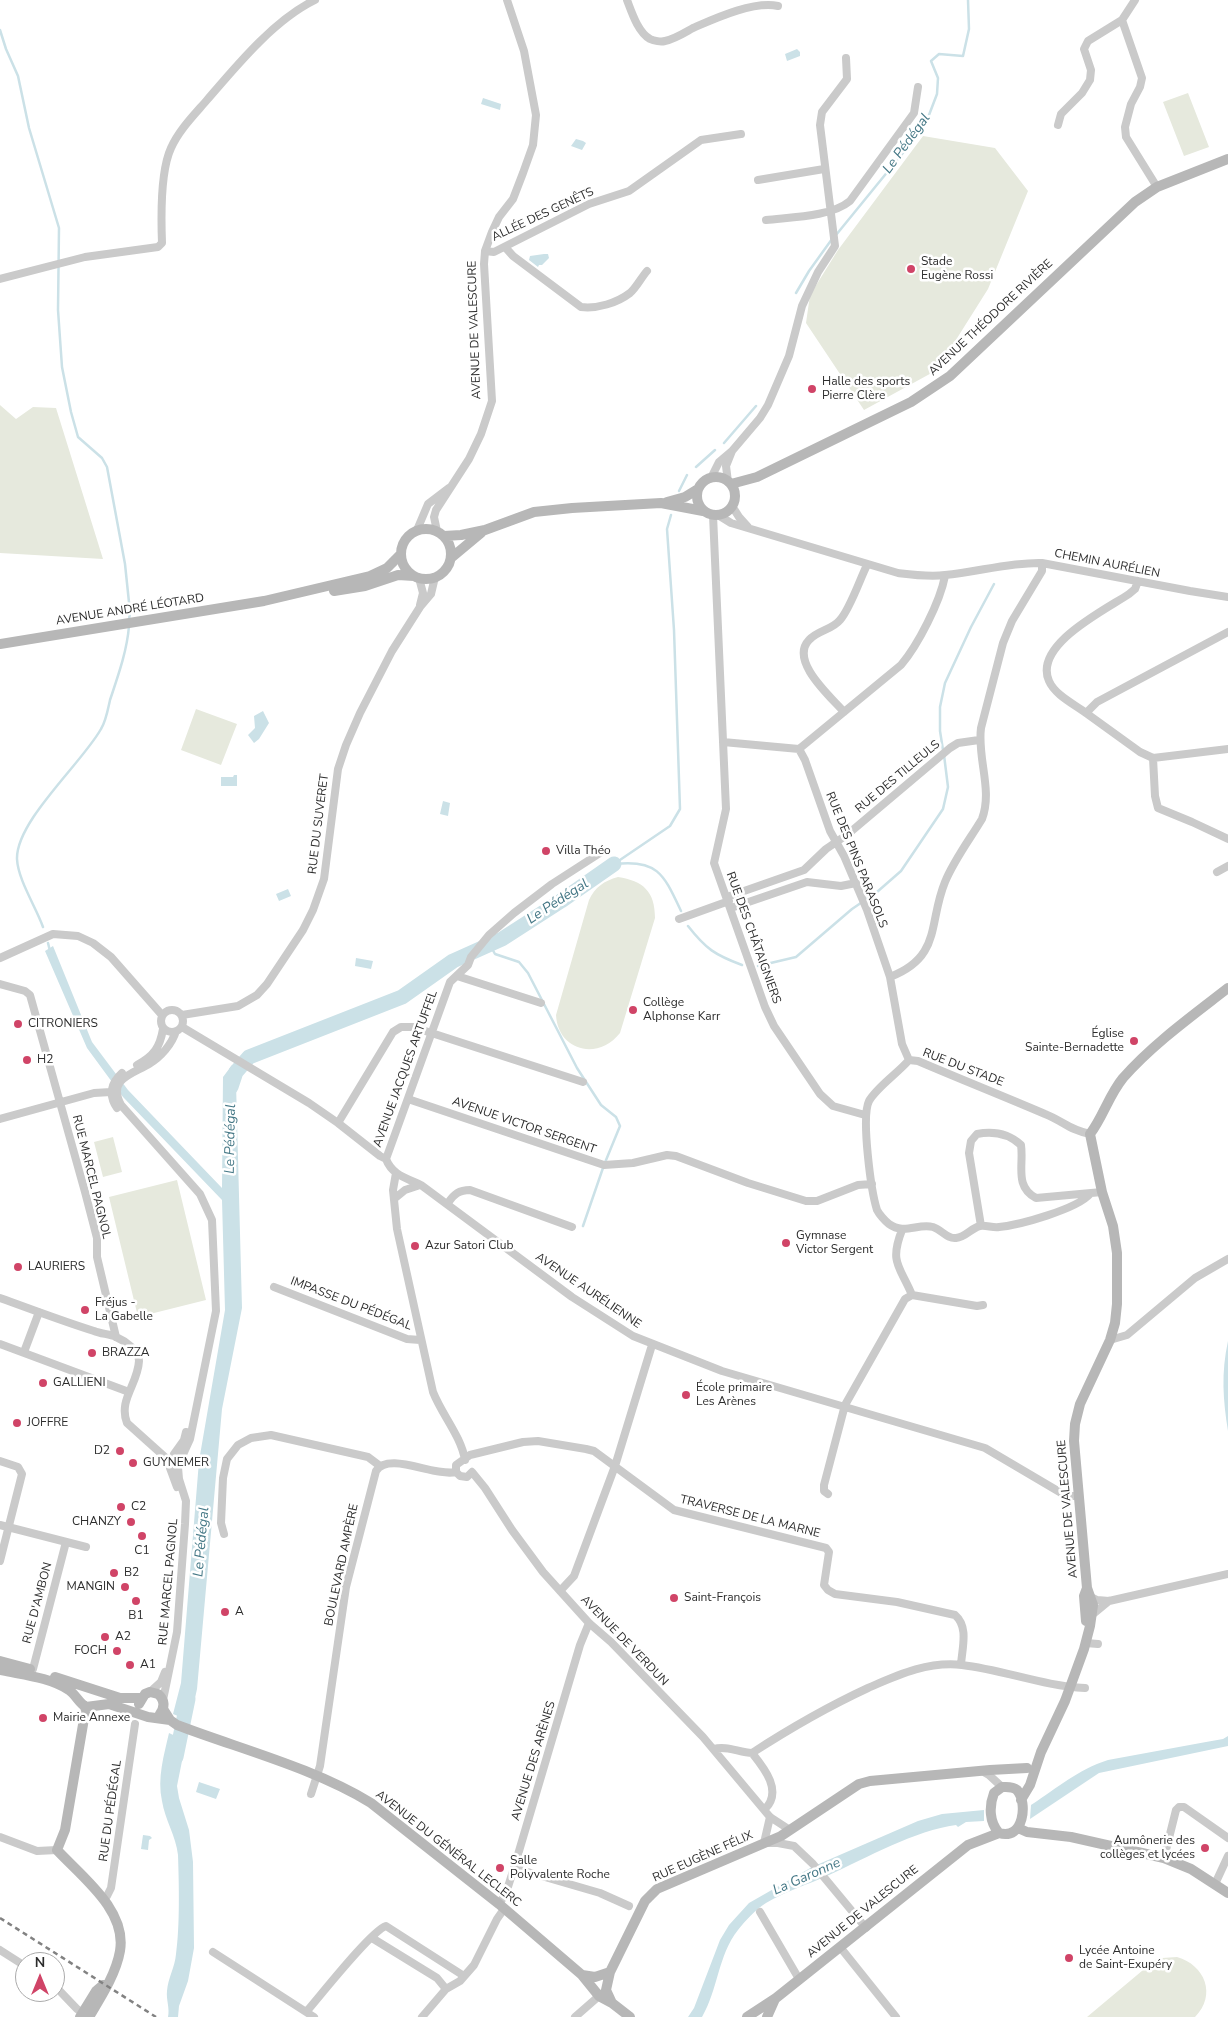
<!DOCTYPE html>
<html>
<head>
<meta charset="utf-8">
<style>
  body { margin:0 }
  #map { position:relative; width:1228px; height:2017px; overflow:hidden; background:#fff; font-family:"Nunito Sans",sans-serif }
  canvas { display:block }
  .north { position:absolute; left:15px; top:1952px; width:50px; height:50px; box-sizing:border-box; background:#fff; border:1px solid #ababab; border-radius:50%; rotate:0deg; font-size:14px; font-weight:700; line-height:20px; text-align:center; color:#2d2d2d }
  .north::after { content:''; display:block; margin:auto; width:18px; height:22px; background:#d04467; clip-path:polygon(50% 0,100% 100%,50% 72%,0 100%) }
</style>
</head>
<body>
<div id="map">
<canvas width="1228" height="2017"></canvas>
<div class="north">N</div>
</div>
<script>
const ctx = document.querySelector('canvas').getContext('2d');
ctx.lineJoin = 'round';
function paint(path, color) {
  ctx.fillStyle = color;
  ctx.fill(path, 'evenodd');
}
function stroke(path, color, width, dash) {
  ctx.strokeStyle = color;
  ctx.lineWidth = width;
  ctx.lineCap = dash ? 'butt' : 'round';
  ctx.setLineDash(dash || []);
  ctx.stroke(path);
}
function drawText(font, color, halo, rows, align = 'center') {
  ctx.font = font + ' "Nunito Sans",sans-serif';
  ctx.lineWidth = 5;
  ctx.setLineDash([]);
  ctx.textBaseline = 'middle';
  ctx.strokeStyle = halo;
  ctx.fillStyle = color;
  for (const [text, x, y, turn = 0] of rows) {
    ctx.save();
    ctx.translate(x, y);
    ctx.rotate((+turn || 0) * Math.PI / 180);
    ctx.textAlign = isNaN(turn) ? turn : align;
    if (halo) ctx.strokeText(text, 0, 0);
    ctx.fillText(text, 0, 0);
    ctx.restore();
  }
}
paint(new Path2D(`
  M1188 93 1209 147 1184 156 1163 102Z
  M923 136 995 148 1028 191 988 289 937 370 864 410 806 323 810 295 838 250Z
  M0 405 16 419 33 407 56 408 103 559 0 553Z
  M196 709 237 724 221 765 181 750Z
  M618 877C643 881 655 891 655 918L620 1033C598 1061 558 1051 556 1015L589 900C595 887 604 881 618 877Z
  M113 1137 122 1172 103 1177 94 1142Z
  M177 1180 206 1300 138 1317 109 1197Z
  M1177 1957C1205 1965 1217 1995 1195 2017H1087L1155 1960 1162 1958Z`), '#e6e9dd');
paint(new Path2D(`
  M797 49 800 52V56L787 61 785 54Z
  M483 98 501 104 500 110 481 104Z
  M576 139 583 141 586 143 582 150 571 146Z
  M544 254H548L549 258 542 265H539L538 267 529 260 530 256Z
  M263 711 269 723 259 739 254 743 248 735 255 728 254 716Z
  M234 775H237V786H221V777H233Z
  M443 801 450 803 448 816 440 814Z
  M288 889 291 896 279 901 276 894Z
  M53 946 92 1042 128 1090 222 1188 223 1077 232 1065 241 1071 236 1083 242 1308 222 1409 197 1689 190 1721 173 1714 181 1683 199 1461 225 1310 222 1200 123 1097 87 1048 45 951Z
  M356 958 373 961 371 969 355 966Z
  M1228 1341V1431C1223 1400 1221 1373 1228 1341Z
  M169 1733 186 1741 177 1786 179 1798 189 1830 193 1862 194 1948 188 1981 179 2006 178 2017H168C170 2008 166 2000 167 1991 168 1978 175 1967 176 1954 180 1926 179 1884 178 1855 176 1836 165 1820 162 1801 157 1778 164 1755 169 1733Z
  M1228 1736V1746L1099 1773 1030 1819 1031 1805C1059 1787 1077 1770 1108 1760L1206 1742 1223 1739Z
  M199 1782 220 1789 216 1799 196 1792Z
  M984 1810V1821L966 1822 958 1827 956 1825C916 1830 866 1858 829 1875 807 1885 786 1891 766 1903 755 1910 746 1920 738 1930 718 1955 718 1990 702 2017H688L694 2008 720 1940 729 1925 749 1903 812 1867 918 1821 942 1814Z
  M143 1835 150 1836 152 1838 149 1840 148 1850 141 1849Z`), '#cbe1e7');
stroke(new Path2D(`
  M0 30 6 49 18 76 29 128 59 228 58 310 62 367 71 412 78 437 102 458 107 467 125 564 130 612 129 620
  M836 235 911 143 929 115 937 94 938 78 931 61 939 54 963 56 969 29 968 0
  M796 293 809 271 832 239
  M724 443 756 406
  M696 467 715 450
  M679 491 687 475
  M943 750 940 731V707L945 683 971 627 994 584
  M614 864 670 826 680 809 674 630 667 529 671 515
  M615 864C658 859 664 875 681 911
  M688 926C706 949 715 955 742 965
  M43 927C36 907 18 880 17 859 16 821 82 763 101 729 106 721 108 709 110 700 118 676 127 651 129 626
  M48 943 50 951
  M490 945 495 954 519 962 528 973 577 1068 601 1105 616 1117 620 1126 604 1165 583 1226
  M758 966 796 957 852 909 877 892 901 871 943 809 948 787 944 755`), '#cbe1e7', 2.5);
stroke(new Path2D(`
  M231 1087 236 1072 249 1057 402 997 453 961 502 939 561 901 614 864
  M176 1757 188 1699`), '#cbe1e7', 15);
stroke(new Path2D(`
  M627 0C632 13 638 32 650 39 654 41 661 42 665 41 675 39 684 33 693 28 716 18 753 1 778 6
  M1122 20 1142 78 1140 87 1131 104 1125 127 1126 137 1157 187
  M1058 125 1061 114 1082 93 1090 80 1091 70 1084 49 1088 41 1122 20 1135 0
  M758 180 824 169
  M766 220C790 217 831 217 850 201L914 113 918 87
  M505 247 513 256 581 307C597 309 617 303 630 293 636 288 641 278 647 271
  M485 251 494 252 589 204 629 191 701 140 741 134
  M0 279 85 257 158 247 162 243C161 217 160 172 171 148 179 130 194 115 207 100 237 65 274 20 315 0
  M732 451 760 418 768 405 789 356 802 306 818 272 835 246 820 125 822 112 847 79 846 58
  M711 478 719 462 732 451 726 466 728 482
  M732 506 739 517 748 527
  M713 515 726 809 714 863 765 1007 774 1026 820 1094 833 1106 865 1115
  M718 515 731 523 898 573C914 575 929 577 945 575 978 572 1010 562 1042 563L1190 591 1228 597
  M417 530 428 504 449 488
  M437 531 434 517 436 510 469 459 481 434 492 401 484 264 485 251 492 232 499 217 513 199 523 173 533 145 536 115 524 51 507 0
  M419 578 423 593 420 605
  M1228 632 1097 702 1086 713 1140 752 1153 758 1228 749
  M844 712C831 697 789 661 809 640 818 630 832 630 840 620 850 609 860 579 867 565
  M1086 713C1074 704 1055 695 1049 681 1033 645 1105 610 1129 594L1135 589 1138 581
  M723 742 799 749
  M1153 758 1155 796 1158 808 1192 822 1228 839
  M1217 872 1228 866
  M727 897 804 870 826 849 848 834 950 748 958 743 979 740
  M731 908 807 882 841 886 856 883
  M679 919 729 901
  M0 958 53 934 78 936 93 943 111 957 162 1015
  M457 976 541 1003
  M890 977C942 957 928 923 945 882 954 860 970 839 982 819 993 790 977 758 981 728L1003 643 1012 621 1042 571V563
  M0 984 25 991 30 995 85 1192 97 1238V1257L116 1337
  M161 1021a11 11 0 1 1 22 0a11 11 0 1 1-22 0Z
  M182 1015 238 1006 257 995 267 984 303 930 313 910 324 879 338 769 346 745 360 713 392 651 420 607 431 594 435 577
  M182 1027 309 1103 338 1123 380 1156 386 1159C392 1175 406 1178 421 1185L572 1297 633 1336 722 1371 985 1448 1063 1494 1069 1496H1078
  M176 1031C172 1044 161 1057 149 1064 132 1074 107 1079 121 1105L200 1194 212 1220 216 1311 190 1439 180 1461
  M909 1060 902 1044 890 977 867 910 844 856 830 831 805 760 799 749 901 665C918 645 940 602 945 576
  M909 1060C898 1073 877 1087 869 1101 861 1117 871 1191 877 1210 879 1214 885 1221 889 1224 904 1235 918 1223 933 1227 942 1230 947 1239 956 1238 966 1237 971 1228 980 1226 986 1225 993 1228 999 1227 1020 1225 1077 1209 1090 1194
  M909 1060 918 1061C960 1079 1003 1096 1045 1114 1063 1121 1069 1130 1090 1134
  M137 1065C154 1056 160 1047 163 1029
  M408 1099 604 1165 633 1163 667 1155 676 1156 748 1183 806 1201H817L858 1185 872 1184
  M117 1108C108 1095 111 1083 122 1073
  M0 1119 94 1093 111 1092
  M338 1123 393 1032 401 1027H413L583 1082
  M386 1159 450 982 468 965 471 957 489 935 514 913 552 884 600 853
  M396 1173 393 1190 397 1229 433 1392C442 1415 461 1436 465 1460
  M394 1199 405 1190 420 1185
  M448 1203C454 1194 459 1190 470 1190L572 1227
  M981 1226 969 1153 971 1141 977 1134C993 1131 1009 1134 1021 1145 1024 1165 1014 1186 1036 1198L1102 1192
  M274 1287 407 1339 420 1340
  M912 1295 977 1306 983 1305
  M0 1298C31 1309 62 1321 94 1331 101 1334 110 1334 116 1337 125 1341 139 1350 139 1361 138 1384 118 1400 127 1423L166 1458
  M1110 1340 1127 1335 1195 1278 1228 1259
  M0 1344 129 1392
  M24 1352 39 1312
  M174 1454 184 1440 186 1432
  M0 1461 18 1467 22 1474 0 1561
  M170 1468 177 1487
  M472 1472 467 1477 460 1476 456 1472V1465L470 1455 523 1442 538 1441 586 1449 594 1451 674 1510 826 1548 829 1552 824 1585 828 1590 835 1594 897 1602 955 1615C969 1627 962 1648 961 1665
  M472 1472 485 1488 512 1530 543 1572 589 1623 611 1642 703 1737 770 1817 790 1830
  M828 1494 824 1491V1485L845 1405 905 1299 912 1295C900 1266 889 1263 902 1230
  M0 1525 86 1547
  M224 1534 221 1523 223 1478 227 1459 238 1445 251 1438 271 1435 368 1457 380 1466
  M560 1591 574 1576 615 1466 652 1345
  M1089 1596 1097 1600 1109 1601 1228 1574
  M1092 1615 1109 1601
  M1086 1643 1098 1644
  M33 1669 66 1542
  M150 1692 161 1682 165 1672
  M163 1700 177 1632 185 1524 186 1501 179 1479 178 1467
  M714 1749C726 1745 740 1753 752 1753 764 1768 783 1791 765 1809
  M752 1753C789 1729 827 1707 868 1688 898 1675 928 1661 962 1665 1004 1670 1043 1686 1085 1688
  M982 1771 989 1775 1002 1787
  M311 1794 320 1766 346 1587 376 1471C389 1451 434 1477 456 1472
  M770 1817 764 1843H778L794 1846 813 1864 866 1928
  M0 1837 37 1851 57 1850
  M1164 1858 1176 1810 1179 1807H1184L1228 1838
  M514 1868 600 1893 629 1906
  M1215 1884 1228 1856
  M103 1899 107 1896 111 1888 135 1724
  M499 1904 506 1893 514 1868 580 1645 589 1623
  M760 1912 799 1979
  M372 1938 437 1978 446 1989
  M840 1947 896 2017
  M0 1950 25 1966
  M213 1952 314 2017
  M55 1986 77 2009 87 2016
  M307 2011C321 1995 371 1931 386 1926L464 1976
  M422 2017 446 1989 460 1981 474 1965 497 1919 504 1909
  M575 2017 599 1996 598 1993`), '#cacaca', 8);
stroke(new Path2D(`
  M697 496a19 19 0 1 1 38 0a19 19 0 1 1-38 0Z
  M731 484 757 477 911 402 950 376 1135 202 1157 187 1228 159
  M667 502 685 497 698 489
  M401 554a25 25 0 1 1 50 0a25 25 0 1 1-50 0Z
  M444 536 461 535 485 530 534 512 572 508 661 503 703 511
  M451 558 481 533
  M334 591 365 586 398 575 414 576
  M0 644 264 601 370 576 387 568 401 554
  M1086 1621 1084 1596 1087 1588
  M0 1661 30 1669
  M0 1670C23 1675 49 1677 69 1690 76 1695 79 1703 86 1707L109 1704 148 1717 170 1720
  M55 1677 120 1698H141
  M139 1704 145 1694 150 1692 158 1694C165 1700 165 1707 160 1714
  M86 1707 65 1830 57 1850C82 1877 127 1910 120 1951 116 1974 101 1997 89 2017
  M163 1709 170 1720 177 1725C240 1749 314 1768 371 1803L499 1904 582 1975 599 1996 612 2003 630 2017
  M1002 1787C1007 1787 1012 1786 1017 1790 1028 1802 1024 1841 999 1833 989 1822 989 1806 994 1793Z
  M1021 1800 1030 1785 1041 1752 1065 1701 1084 1649 1090 1626 1093 1605 1087 1588 1074 1441 1075 1424 1080 1404 1110 1340 1115 1323 1117 1304V1253L1113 1226 1102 1192 1090 1134C1103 1117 1109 1095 1123 1078 1153 1044 1192 1016 1228 988
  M1018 1828 1027 1832 1071 1837 1164 1858 1191 1869 1228 1893
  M582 1975 595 1977 610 1972
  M612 2003 606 1990 610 1972 645 1901 657 1889 781 1836 859 1784 870 1781 990 1770 1027 1768
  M80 2017 96 1991 103 1985
  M747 2017 776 1998 968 1845 999 1833
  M767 2017 775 1999`), '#b7b7b7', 10);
stroke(new Path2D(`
  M0 1918 156 2017`), '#828282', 2.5, [5, 4]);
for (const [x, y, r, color] of [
  [911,269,5,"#d04467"],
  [812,389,5,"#d04467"],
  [546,851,5,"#d04467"],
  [633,1010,5,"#d04467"],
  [18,1024,5,"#d04467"],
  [1134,1041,5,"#d04467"],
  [27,1060,5,"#d04467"],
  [786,1243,5,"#d04467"],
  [415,1246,5,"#d04467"],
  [18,1267,5,"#d04467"],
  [85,1310,5,"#d04467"],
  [92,1353,5,"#d04467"],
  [43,1383,5,"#d04467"],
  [686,1395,5,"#d04467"],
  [17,1423,5,"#d04467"],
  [120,1451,5,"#d04467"],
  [133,1463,5,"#d04467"],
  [121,1507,5,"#d04467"],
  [131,1522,5,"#d04467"],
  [142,1536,5,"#d04467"],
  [114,1573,5,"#d04467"],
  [125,1587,5,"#d04467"],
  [674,1598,5,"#d04467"],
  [136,1601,5,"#d04467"],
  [225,1612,5,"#d04467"],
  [105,1637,5,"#d04467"],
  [117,1651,5,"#d04467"],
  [130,1665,5,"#d04467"],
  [43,1718,5,"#d04467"],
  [1205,1848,5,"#d04467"],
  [500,1868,5,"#d04467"],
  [1069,1958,5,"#d04467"]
]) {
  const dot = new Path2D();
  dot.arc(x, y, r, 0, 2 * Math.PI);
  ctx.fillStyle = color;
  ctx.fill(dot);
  stroke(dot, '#fff', 2);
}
drawText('12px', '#2d2d2d', '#fff', [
  ["ALLÉE DES GENÊTS",543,215,-25],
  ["AVENUE THÉODORE RIVIÈRE",991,318,-43],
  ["AVENUE DE VALESCURE",475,330,-92],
  ["CHEMIN AURÉLIEN",1107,564,11],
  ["AVENUE ANDRÉ LÉOTARD",130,610,-9],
  ["RUE DES TILLEULS",898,777,-40],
  ["RUE DU SUVERET",319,824,-83],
  ["RUE DES PINS PARASOLS",856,860,68],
  ["RUE DES CHÂTAIGNIERS",753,938,70],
  ["RUE DU STADE",963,1068,21],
  ["AVENUE JACQUES ARTUFFEL",406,1069,-70],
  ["AVENUE VICTOR SERGENT",524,1126,19],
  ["RUE MARCEL PAGNOL",91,1177,76],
  ["AVENUE AURÉLIENNE",588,1291,34],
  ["IMPASSE DU PÉDÉGAL",351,1304,21],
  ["AVENUE DE VALESCURE",1068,1509,-95],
  ["TRAVERSE DE LA MARNE",750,1517,14],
  ["BOULEVARD AMPÈRE",342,1565,-78],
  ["RUE MARCEL PAGNOL",169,1582,-85],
  ["RUE D'AMBON",38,1603,-75],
  ["AVENUE DE VERDUN",624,1641,46],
  ["AVENUE DES ARÈNES",534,1761,-73],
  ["RUE DU PÉDÉGAL",111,1811,-82],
  ["AVENUE DU GÉNÉRAL LECLERC",448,1849,38],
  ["RUE EUGÈNE FÉLIX",703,1857,-24],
  ["AVENUE DE VALESCURE",863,1912,-39]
]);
drawText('12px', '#2d2d2d', '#fff', [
  ["Stade",921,262],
  ["Eugène Rossi",921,276],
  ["Halle des sports",822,382],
  ["Pierre Clère",822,396],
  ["Villa Théo",556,851],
  ["Collège",643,1003],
  ["Alphonse Karr",643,1017],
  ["CITRONIERS",28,1024],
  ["Église",1124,1034,"right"],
  ["Sainte-Bernadette",1124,1048,"right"],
  ["H2",37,1060],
  ["Gymnase",796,1236],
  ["Victor Sergent",796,1250],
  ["Azur Satori Club",425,1246],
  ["LAURIERS",28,1267],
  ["Fréjus -",95,1303],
  ["La Gabelle",95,1317],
  ["BRAZZA",102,1353],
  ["GALLIENI",53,1383],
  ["École primaire",696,1388],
  ["Les Arènes",696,1402],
  ["JOFFRE",27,1423],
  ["D2",110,1451,"right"],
  ["GUYNEMER",143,1463],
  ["C2",131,1507],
  ["CHANZY",121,1522,"right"],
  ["C1",142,1551,"center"],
  ["B2",124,1573],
  ["MANGIN",115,1587,"right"],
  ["Saint-François",684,1598],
  ["A",235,1612],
  ["B1",136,1616,"center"],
  ["A2",115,1637],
  ["FOCH",107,1651,"right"],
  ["A1",140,1665],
  ["Mairie Annexe",53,1718],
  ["Aumônerie des",1195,1841,"right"],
  ["collèges et lycées",1195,1855,"right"],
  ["Salle",510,1861],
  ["Polyvalente Roche",510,1875],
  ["Lycée Antoine",1079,1951],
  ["de Saint-Exupéry",1079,1965]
], 'left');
drawText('italic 14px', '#457886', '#fff', [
  ["Le Pédégal",907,144,-54],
  ["Le Pédégal",558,902,-33],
  ["Le Pédégal",231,1139,-89],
  ["Le Pédégal",202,1542,-85],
  ["La Garonne",807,1877,-24]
]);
</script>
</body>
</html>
